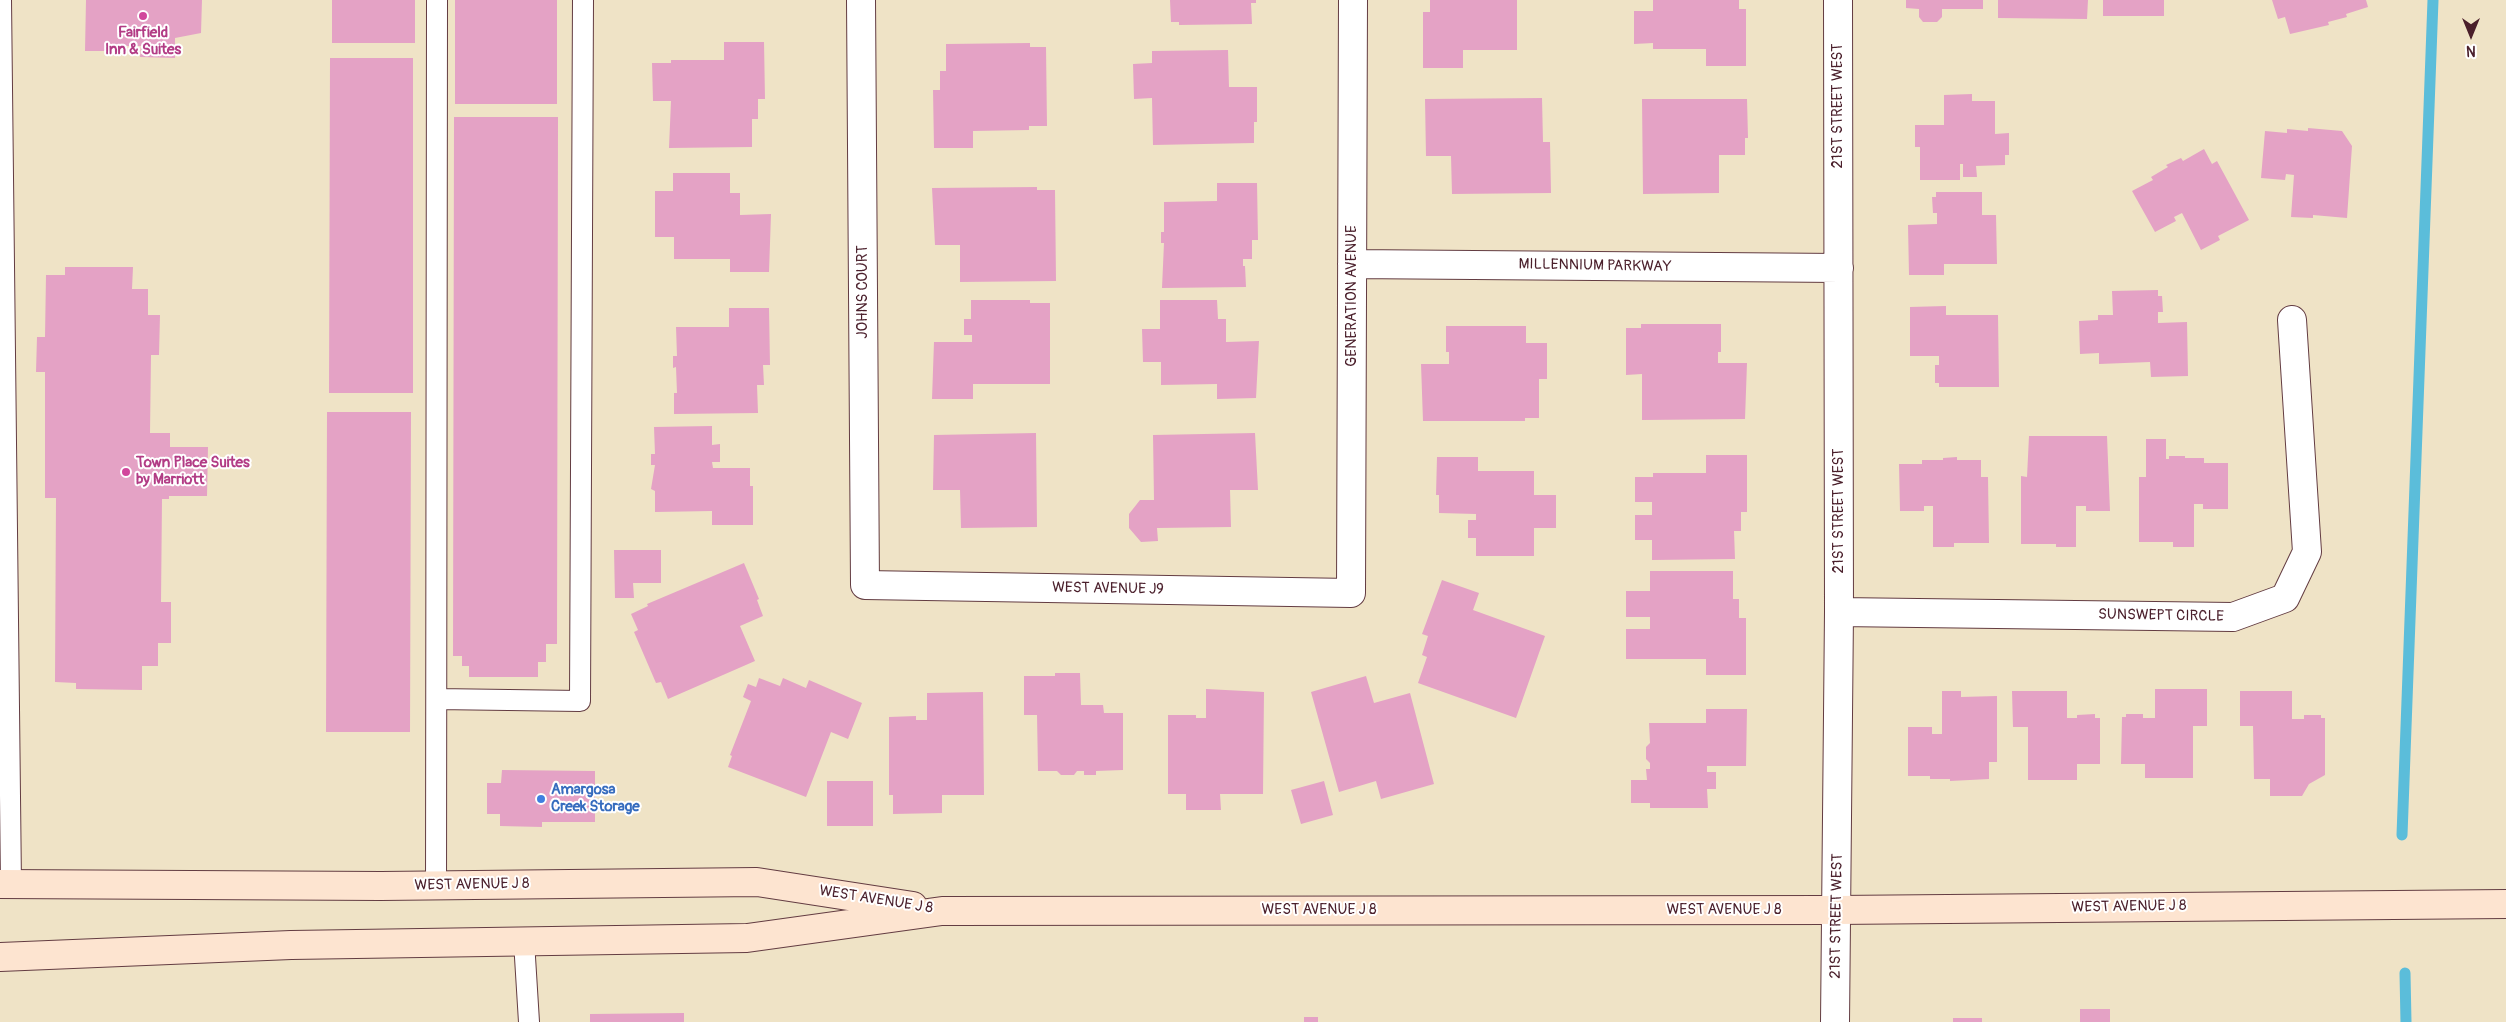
<!DOCTYPE html>
<html>
<head>
<meta charset="utf-8">
<style>
  body { margin:0 }
  #map { position:relative; width:2506px; height:1022px; overflow:hidden; background:#efe3c6; font-family:Pangolin,sans-serif }
  canvas { display:block }
  .north { position:absolute; left:2446px; top:10px; width:50px; height:50px; -webkit-text-stroke:4px #fff; paint-order:stroke; rotate:180deg; font-size:14px; font-weight:700; line-height:20px; text-align:center; color:#4a1f2b }
  .north::after { content:''; display:block; margin:auto; width:18px; height:22px; background:#4a1f2b; clip-path:polygon(50% 0,100% 100%,50% 72%,0 100%) }
</style>
</head>
<body>
<div id="map">
<canvas width="2506" height="1022"></canvas>
<div class="north">N</div>
</div>
<script>
const ctx = document.querySelector('canvas').getContext('2d');
ctx.lineJoin = 'round';
function stroke(path, color, width, dash) {
  ctx.strokeStyle = color;
  ctx.lineWidth = width;
  ctx.lineCap = dash ? 'butt' : 'round';
  ctx.setLineDash(dash || []);
  ctx.stroke(path);
}
function paint(path, color) {
  ctx.fillStyle = color;
  ctx.fill(path, 'evenodd');
}
function drawText(font, color, halo, rows, align = 'center') {
  ctx.font = font + ' Pangolin,sans-serif';
  ctx.lineWidth = 4;
  ctx.setLineDash([]);
  ctx.textBaseline = 'middle';
  ctx.strokeStyle = halo;
  ctx.fillStyle = color;
  for (const [text, x, y, turn = 0] of rows) {
    ctx.save();
    ctx.translate(x, y);
    ctx.rotate((+turn || 0) * Math.PI / 180);
    ctx.textAlign = isNaN(turn) ? turn : align;
    if (halo) ctx.strokeText(text, 0, 0);
    ctx.fillText(text, 0, 0);
    ctx.restore();
  }
}
stroke(new Path2D(`
  M2402 835 2433 0
  M2405 973 2406 1022`), '#5bbdda', 11);
paint(new Path2D(`
  M86 0H202L201 33 175 38V58L140 57 141 46H120L118 51H85Z
  M332 0H415V43H332Z
  M455 0H557V104H455Z
  M1170 0H1256V3H1251L1252 24 1179 25V22H1171Z
  M1430 0H1517V50H1463V68H1423V12H1430Z
  M1653 0H1739V9H1746V66H1706V49H1653V43L1634 44V11H1653Z
  M1906 0H1983V9H1942V17L1937 22H1923L1919 17V9L1906 8Z
  M1998 0H2088L2087 19 1998 18Z
  M2103 0H2164V16H2103Z
  M2272 0H2366L2368 7 2346 14 2347 17 2328 22 2329 25 2290 34 2285 17 2278 19Z
  M724 42H764L765 99H758V119H752V147L669 148 671 101H653L652 63H671V60H724Z
  M1030 43V47H1046L1047 126H1029V130L973 131V148H934L933 90H940V71H946V44Z
  M1228 50 1229 87H1257V122H1254V143L1153 145 1152 98 1134 99 1133 64 1152 63V51Z
  M330 58H413V393H329Z
  M1972 94V101H1995V134L2009 133V155H2005V165L1976 166 1977 177H1963V164H1960V180H1920V147H1915V125H1944V95Z
  M1542 98 1543 142H1550L1551 193 1452 194 1451 156H1426L1425 99Z
  M1642 99H1747L1748 138H1745V155H1719V193L1643 194Z
  M454 117H558L557 644H546V662H538V677H469V666H462V656H453Z
  M2308 128 2342 131 2352 146 2347 218 2313 215V218L2291 217 2294 175 2286 174 2285 180 2261 178 2265 131 2287 133V129L2308 131Z
  M2204 149 2212 164 2217 161 2249 220 2218 236 2220 240 2201 250 2182 213 2174 217 2176 221 2155 232 2132 191 2153 180 2151 177 2168 167 2166 165 2181 158 2183 161Z
  M673 173H730V193H740V215L771 214 769 272H730V259H674V237H655V191H673Z
  M1217 183H1257L1258 240H1252V259H1243V266H1245L1246 287 1162 288 1164 243H1161V232H1164V202L1217 201Z
  M1037 187V190H1055L1056 281 960 282V245H935L932 188Z
  M1936 192H1982V215H1996L1997 264H1944V275H1909L1908 225 1937 224V213H1933L1932 197H1936Z
  M65 267H133L132 289H148V315H160L159 355H151L150 433H170V447H208L207 496H169V499H162L161 602H171V643H158V666H142V690L76 689V683L55 682 56 498H45V372H36L37 337H45L46 275H65Z
  M2158 290V296H2162L2163 312H2158V323L2187 322 2188 376 2151 377 2150 362 2099 364V353L2080 354 2079 321 2098 320V315H2113L2112 291Z
  M971 300H1030V303H1050V384H973V399H932L934 342H972V335H964V319H971Z
  M1160 300H1217L1218 319H1226V342L1259 341 1256 398 1217 399V384L1161 385V362H1143L1142 329H1160Z
  M1946 306V315H1998L1999 387H1939V383H1935V365H1939V356H1910V307Z
  M729 308H769L770 365H763L764 385H757L758 413 674 414V393H677L676 367 673 368V356H677L676 327H729Z
  M1641 324H1721V352H1718V363H1747L1745 419 1642 420V374L1626 375V328H1641Z
  M1446 326H1526V343H1547V379H1539V418H1525V421H1423L1421 364H1449V352H1446Z
  M327 412H411L410 732H326Z
  M712 426V445L720 444V462H712L713 468H750V486H753V525H712V511L655 512V491L651 489 655 465H651V454H655L654 427Z
  M1036 433 1037 527 961 528 960 490H933L934 435Z
  M1255 433 1258 490H1230L1231 527 1157 528 1158 541 1141 542 1129 528V514L1140 500H1154L1153 435Z
  M2029 436H2107L2110 511H2086V506H2076V547H2056V544H2021V476L2027 477Z
  M2146 439H2166V459H2169V456H2185V458H2204V463H2228V509H2203V504H2194V547H2173V542H2139V477H2146Z
  M1706 455H1747V512H1741V531H1734L1735 559 1652 560V540H1635V515H1652V502H1635V477H1653V473H1706Z
  M1437 457H1478V471H1534V495H1556V528H1534V556H1476V538H1468V520H1476V514L1439 513V495H1436Z
  M1957 457V460H1981V477H1988L1989 543H1954V547H1933V506H1924V511H1900L1899 464H1922V460H1943V458Z
  M614 550H661V583H633L634 598H615Z
  M744 563 759 599 757 600 763 616 740 626 755 661 668 699 661 682 656 683 634 632 638 630 631 614 648 606 647 604Z
  M1650 571H1733V599H1739V618H1746V675H1706V659H1626V629H1650V617H1626V591H1650Z
  M1442 580 1479 593 1473 610 1545 636 1516 718 1418 683 1427 657 1422 655 1428 636 1422 634Z
  M1055 673H1080L1081 705H1103L1104 713H1123V770L1096 771V775H1084V771H1077L1074 775H1061L1057 771H1038L1037 715H1024V676H1055Z
  M1366 676 1374 703 1410 693 1434 784 1381 799 1376 781 1339 792 1311 692Z
  M759 678 780 686 783 678 806 688 809 680 862 703 848 739 831 732 806 797 728 767 732 756 730 755 751 701 743 697 748 684 756 687Z
  M1206 689 1264 692 1263 794H1220L1221 810H1186V794H1168V715H1196V718H1206Z
  M2155 689H2207V726H2193V778H2145V764H2121L2122 717H2126V714H2143V718H2155Z
  M1942 691H1961V697L1997 696V762H1989V779L1950 781V779H1930V776H1908V727H1932V734H1942Z
  M2012 691H2067V718H2077V715L2095 714V718H2100V764H2077V780H2028V727H2013Z
  M2240 691H2292V719H2304V715H2321V718H2325V775L2309 784 2302 796H2270V779H2254L2253 726H2240Z
  M983 692 984 795H942V813L893 814V795H889V717L916 716V720H927V693Z
  M1706 709H1747L1746 766H1707V772H1716V789H1707L1708 808H1650V803H1631V780H1647L1646 769H1650V763L1646 759V747L1650 743 1649 723H1706Z
  M502 770 595 771V822H542V827L500 826V814H487V783H501Z
  M827 781H873V826H827Z
  M1324 781 1333 815 1301 824 1291 790Z
  M2080 1009H2110V1022H2080Z
  M684 1013V1022H590V1014Z
  M1304 1017H1318V1022H1304Z
  M1953 1018H1982V1022H1953Z`), '#e4a2c5');
const lane = new Path2D(`
  M1 0 11 884
  M437 699 580 701 583 0
  M436 886 437 0
  M524 941 529 1022`);
const street = new Path2D(`
  M861 0 865 585 1351 593 1353 0
  M1352 264 1839 268
  M1839 612 2233 617 2285 598 2307 552 2292 320
  M1835 1022 1839 612 1838 0`);
const secondary = new Path2D(`
  M0 884 381 886 757 882 913 906
  M0 957 291 945 747 938 942 911 1836 910 2506 904`);
stroke(lane, '#633c42', 22);
stroke(street, '#633c42', 30);
stroke(secondary, '#633c42', 30);
stroke(lane, '#fff', 20);
stroke(street, '#fff', 28);
stroke(secondary, '#fde4d0', 28);
for (const [x, y, r, color] of [
  [143,16,5,"#d1479c"],
  [126,472,5,"#d1479c"],
  [541,799,5,"#3f7fe0"]
]) {
  const dot = new Path2D();
  dot.arc(x, y, r, 0, 2 * Math.PI);
  ctx.fillStyle = color;
  ctx.fill(dot);
  stroke(dot, '#fff', 2);
}
drawText('bold 15px', '#b23c85', '#fff', [
  ["Fairfield",143,33],
  ["Inn & Suites",143,50],
  ["Town Place Suites",136,463,"left"],
  ["by Marriott",136,480,"left"]
]);
drawText('15px', '#4a1f2b', '#fff', [
  ["21ST STREET WEST",1838,106,-90],
  ["MILLENNIUM PARKWAY",1595,266,1],
  ["JOHNS COURT",863,292,-90],
  ["GENERATION AVENUE",1352,296,-90],
  ["21ST STREET WEST",1839,511,-90],
  ["WEST AVENUE J9",1108,589,1],
  ["SUNSWEPT CIRCLE",2161,616,1],
  ["WEST AVENUE J 8",472,885,-1],
  ["WEST AVENUE J 8",876,900,9],
  ["WEST AVENUE J 8",2129,907,-1],
  ["WEST AVENUE J 8",1319,910],
  ["WEST AVENUE J 8",1724,910],
  ["21ST STREET WEST",1837,916,-89]
]);
drawText('bold 15px', '#366cbe', '#fff', [
  ["Amargosa",551,790],
  ["Creek Storage",551,807]
], 'left');
</script>
</body>
</html>
